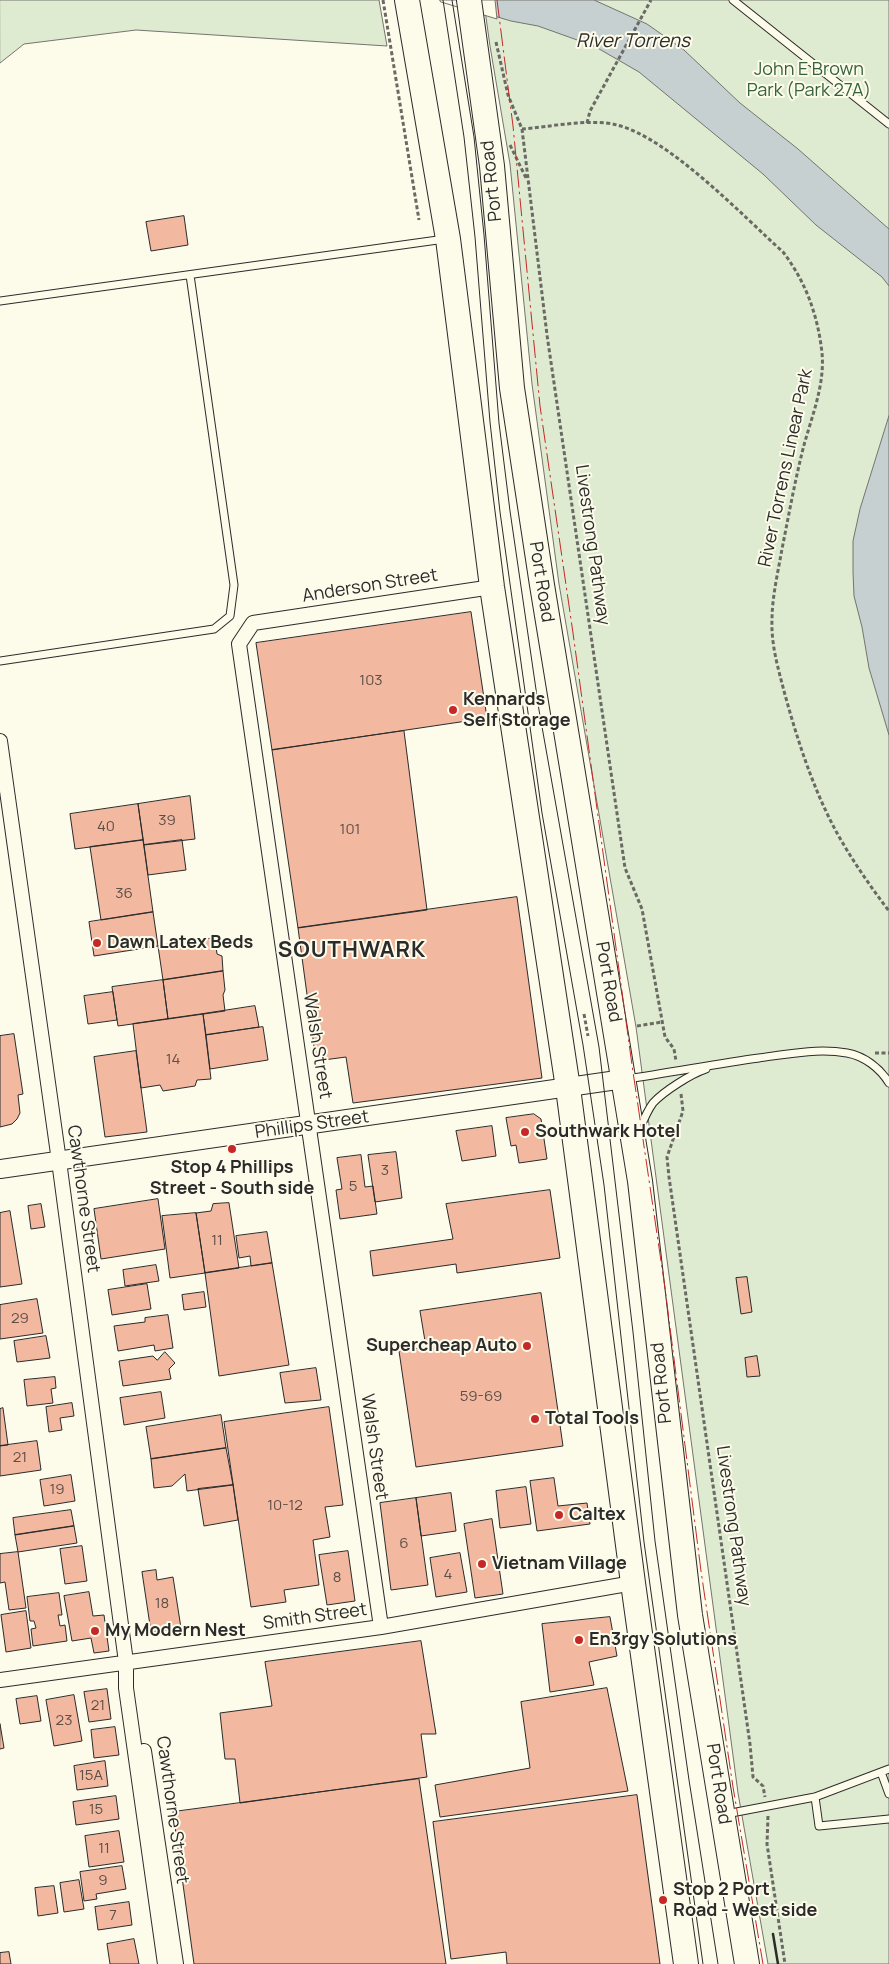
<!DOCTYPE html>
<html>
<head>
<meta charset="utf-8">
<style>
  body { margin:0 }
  canvas { display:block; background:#fdfbea }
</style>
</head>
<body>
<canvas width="889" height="1964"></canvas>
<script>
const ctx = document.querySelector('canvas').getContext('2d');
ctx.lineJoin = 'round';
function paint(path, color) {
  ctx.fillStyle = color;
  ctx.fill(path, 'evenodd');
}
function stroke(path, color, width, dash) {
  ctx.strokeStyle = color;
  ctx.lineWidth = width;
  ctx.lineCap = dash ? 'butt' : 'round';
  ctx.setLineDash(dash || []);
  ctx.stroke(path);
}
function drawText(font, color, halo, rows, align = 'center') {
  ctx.font = font + ' Manrope,sans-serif';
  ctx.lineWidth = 4;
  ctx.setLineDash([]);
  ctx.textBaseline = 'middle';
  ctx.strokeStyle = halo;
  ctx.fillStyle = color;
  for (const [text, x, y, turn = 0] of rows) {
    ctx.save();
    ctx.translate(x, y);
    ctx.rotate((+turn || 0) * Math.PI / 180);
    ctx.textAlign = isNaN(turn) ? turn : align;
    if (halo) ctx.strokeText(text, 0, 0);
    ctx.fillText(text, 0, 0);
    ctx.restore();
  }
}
const green = new Path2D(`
  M0 0H379L387 46 136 30 24 44 0 63Z
  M484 0H889V1964H768L738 1793 636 1027 559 584 532 384 510 164 490 46Z`);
paint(green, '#deebd1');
stroke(green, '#74746e', 1);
const water = new Path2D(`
  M442 0H594L647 24 684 50 740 103 798 149 889 229V286L882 277 816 225 763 174 639 72 594 46 538 26 511 21Z
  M889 416V735L869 668 862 627 854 596 853 572V541L860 509Z`);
paint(water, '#c7d0d0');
stroke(water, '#74746e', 1);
const pier = new Path2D(`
  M440 0H495L497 19 441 2Z`);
paint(pier, '#fdfbea');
stroke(pier, '#74746e', 1);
const building = new Path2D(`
  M184 216 188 245 151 251 146 222Z
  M471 612 487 718 272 750 256 643Z
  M404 731 427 910 298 928 272 750Z
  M190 796 195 839 144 845 138 804Z
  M138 804 143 840 75 849 70 814Z
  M143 840 153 912 101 920 90 847Z
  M182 840 186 870 148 875 144 845Z
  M517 897 542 1078 353 1103 346 1057 316 1061 298 928Z
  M153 912 158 946 94 956 89 922Z
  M215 938 217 954 222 956 223 971 163 980 158 946Z
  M223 971 225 990 223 995 225 1011 168 1019 163 980Z
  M163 980 168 1019 118 1026 112 987Z
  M113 992 117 1020 88 1024 84 996Z
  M255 1006 259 1027 206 1035 203 1014Z
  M203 1014 211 1079 197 1080 195 1086 163 1091 160 1085 141 1088 133 1024Z
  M263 1027 268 1060 210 1069 206 1035Z
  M14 1034 23 1094 18 1095 20 1113 17 1119 12 1124 0 1127V1036Z
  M136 1051 147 1132 105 1137 94 1057Z
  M534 1114 541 1119 547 1159 519 1163 516 1145 511 1146 506 1118Z
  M492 1126 496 1156 462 1161 456 1131Z
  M396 1152 402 1198 375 1202 368 1155Z
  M361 1155 365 1187 373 1186 377 1214 340 1219 336 1190 342 1189 337 1158Z
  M550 1190 560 1258 457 1273 456 1264 373 1276 370 1251 453 1239 446 1204Z
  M158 1199 165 1249 101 1259 94 1209Z
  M229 1203 239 1268 205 1273 196 1213 211 1211 213 1204Z
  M41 1204 45 1227 31 1229 28 1206Z
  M10 1211 22 1284 0 1287V1213Z
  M196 1213 205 1273 170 1278 162 1216Z
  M267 1232 272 1263 251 1266 250 1256 239 1258 236 1236Z
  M272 1263 289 1365 219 1376 205 1273Z
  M156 1265 159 1281 125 1286 123 1270Z
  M747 1277 752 1312 741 1314 736 1278Z
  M147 1284 151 1309 112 1315 108 1290Z
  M204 1292 206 1307 184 1310 182 1295Z
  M541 1293 563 1446 416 1467 399 1351 426 1347 420 1311Z
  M37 1299 43 1333 0 1339V1305Z
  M168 1315 173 1348 155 1351 154 1345 118 1351 114 1326 145 1322V1318Z
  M46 1336 50 1358 17 1362 14 1341Z
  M165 1352 175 1363 169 1369 171 1379 123 1386 119 1361 153 1356 157 1360Z
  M757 1356 760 1376 747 1377 745 1358Z
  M316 1368 321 1400 285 1403 280 1373Z
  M55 1377 56 1388 51 1389 53 1403 27 1406 24 1380Z
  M161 1392 165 1418 124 1425 120 1398Z
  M72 1403 74 1416 60 1418 62 1430 49 1432 46 1407Z
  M329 1407 343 1505 325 1507 330 1537 313 1540 319 1585 284 1590 286 1602 251 1607 224 1422Z
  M3 1408 8 1445 0 1446V1409Z
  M221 1415 226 1448 151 1459 146 1427Z
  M37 1441 41 1470 0 1476V1446Z
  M226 1448 233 1485 187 1491 185 1474 172 1486 154 1488 151 1459Z
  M71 1475 75 1501 44 1506 40 1480Z
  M554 1478 558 1506 587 1503 590 1524 537 1531 530 1481Z
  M233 1485 238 1520 204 1526 198 1489Z
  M526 1487 531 1524 500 1528 496 1491Z
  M451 1493 456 1531 421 1536 416 1498Z
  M416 1498 428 1585 391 1590 380 1503Z
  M71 1510 74 1526 15 1535 13 1518Z
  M492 1519 503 1594 475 1598 464 1524Z
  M74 1526 77 1543 18 1552 15 1535Z
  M82 1546 87 1581 65 1584 60 1549Z
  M348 1551 355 1601 327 1605 319 1555Z
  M18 1552 26 1608 9 1610 5 1582 0 1583V1554Z
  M460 1553 467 1592 436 1597 430 1558Z
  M156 1570 157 1580 173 1577 181 1628 151 1632 142 1572Z
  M89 1592 93 1616 104 1615 109 1651 94 1653 91 1638 72 1641 64 1596Z
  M59 1593 62 1615H58L60 1626 65 1625 67 1641 33 1646 31 1629 36 1628 34 1621H30L27 1597Z
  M26 1611 31 1648 6 1652 1 1615Z
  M610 1617 617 1656 589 1662 594 1685 550 1692 542 1624Z
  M421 1641 436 1734H421L427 1777 240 1803 235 1759H225L220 1713 272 1706 265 1662Z
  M607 1688 628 1791 440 1817 435 1785 530 1768 521 1702Z
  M107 1689 111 1719 89 1722 84 1692Z
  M74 1695 82 1741 54 1746 46 1700Z
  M37 1696 41 1721 20 1724 16 1699Z
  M0 1724 4 1748 0 1749Z
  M115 1727 119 1755 94 1758 91 1730Z
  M105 1761 108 1786 77 1790 74 1766Z
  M419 1779 446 1964H194L173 1812Z
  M637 1795 660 1964H507L506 1952 451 1959 433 1822Z
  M116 1796 119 1819 76 1825 73 1802Z
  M119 1831 124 1862 89 1867 85 1836Z
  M122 1866 126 1889 96 1894 97 1899 84 1901 80 1872Z
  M79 1880 84 1909 64 1912 60 1883Z
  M54 1886 58 1913 38 1916 35 1888Z
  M129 1902 132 1925 98 1930 95 1907Z
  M134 1939 139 1964H110L107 1944Z
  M9 1952 11 1964H0V1953Z`);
paint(building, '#f2b8a0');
stroke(building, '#2b2b2b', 1);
const service = new Path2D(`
  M733 0 889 124
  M0 301 445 239
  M0 661 214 629 230 616 234 585 190 275
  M626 1079C670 1073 714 1064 759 1058 787 1054 818 1048 847 1053 864 1056 880 1068 889 1083
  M639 1131C643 1121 647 1111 653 1103 664 1091 691 1074 706 1069
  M881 1772 889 1794
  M815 1797 819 1826 889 1819
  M726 1814 815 1797 889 1769`);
const minor = new Path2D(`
  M0 741 59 1161 126 1662V1688L165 1964
  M381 1627 239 644 253 623 492 587
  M0 1680 381 1627 633 1583
  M144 1751 176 1964`);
const tertiary = new Path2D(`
  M0 1169 624 1079`);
const trunk = new Path2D(`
  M407 0 448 239 492 587 568 1088 633 1583 686 1964
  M469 0 492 166 512 388 542 585 640 1181 690 1615 747 1964`);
stroke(service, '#2b2b2b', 9);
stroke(minor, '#2b2b2b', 16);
stroke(tertiary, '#2b2b2b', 20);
stroke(trunk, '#2b2b2b', 26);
stroke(new Path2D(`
  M383 0 419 220
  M496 42 508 95 522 129 547 335 625 868 642 909 665 1037 674 1049 676 1061
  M587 123 590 111 651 0
  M522 129C549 127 591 118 617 125 669 138 743 216 783 252 806 282 818 316 822 353 825 384 812 416 804 445 795 480 789 514 782 549 778 572 772 597 772 620 771 644 778 668 784 691 797 739 813 789 837 833 852 860 870 886 889 911
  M510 145 527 180
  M584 1014 588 1036
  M637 1026 662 1022
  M875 1053H889
  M681 1094 683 1111 667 1157 669 1177 750 1744 753 1777 763 1786 765 1797
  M768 1816 767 1844 785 1964`), '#6a6964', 3, [4, 2.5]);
stroke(service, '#fdfbea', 7);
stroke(minor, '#fdfbea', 14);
stroke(tertiary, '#fdfbea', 18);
stroke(trunk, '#fdfbea', 24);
stroke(new Path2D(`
  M443 0 464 137 475 237 490 422 500 512 542 813 583 1045 604 1185 644 1542 703 1964
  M452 0 474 137 484 235 499 423 510 511 539 710 599 1047 633 1332 655 1541 689 1780 718 1964`), '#2b2b2b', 1);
stroke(new Path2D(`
  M773 1934 778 1964`), '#2b2b2b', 2.5);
stroke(new Path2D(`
  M497 0 513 126 540 406 573 633 632 1065 665 1288 701 1571 733 1787 763 1964`), '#c62828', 1, [18, 4, 2.5, 4]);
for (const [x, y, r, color] of [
  [453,710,5,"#c62828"],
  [97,943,5,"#c62828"],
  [525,1132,5,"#c62828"],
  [232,1149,5,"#c62828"],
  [527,1346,5,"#c62828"],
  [535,1419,5,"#c62828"],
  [559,1515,5,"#c62828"],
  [482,1564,5,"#c62828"],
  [95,1631,5,"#c62828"],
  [579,1640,5,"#c62828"],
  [663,1900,5,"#c62828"]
]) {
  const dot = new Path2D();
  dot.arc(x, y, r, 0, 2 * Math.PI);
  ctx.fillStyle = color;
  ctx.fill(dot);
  stroke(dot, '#fdfbea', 2);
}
drawText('15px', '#5d4e48', null, [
  ["103",371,681],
  ["39",167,821],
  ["40",106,827],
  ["101",350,830],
  ["36",124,894],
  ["14",173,1060],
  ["3",385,1171],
  ["5",353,1187],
  ["11",217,1241],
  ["29",20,1319],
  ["59-69",481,1397],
  ["21",20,1458],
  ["19",57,1490],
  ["10-12",285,1506],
  ["6",404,1544],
  ["4",448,1575],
  ["8",337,1578],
  ["18",162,1604],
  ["21",98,1706],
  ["23",64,1721],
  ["15A",91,1776],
  ["15",96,1810],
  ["11",104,1849],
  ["9",103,1881],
  ["7",113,1916]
]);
drawText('18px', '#34623c', '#fdfbea', [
  ["John E Brown",809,70],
  ["Park (Park 27A)",809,91]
]);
drawText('18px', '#2b2b2b', '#fdfbea', [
  ["Port Road",492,181,-96],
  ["River Torrens Linear Park",786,468,-78],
  ["Livestrong Pathway",592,545,82],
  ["Port Road",541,582,81],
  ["Anderson Street",370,586,-9],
  ["Port Road",608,982,80],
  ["Walsh Street",317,1046,81],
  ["Phillips Street",312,1125,-8],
  ["Cawthorne Street",83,1199,82],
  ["Port Road",662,1383,-96],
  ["Walsh Street",374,1447,82],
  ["Livestrong Pathway",733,1526,82],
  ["Smith Street",315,1617,-8],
  ["Port Road",718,1784,81],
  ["Cawthorne Street",172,1810,82]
]);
drawText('bold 18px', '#2b2b2b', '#fdfbea', [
  ["Kennards",463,700],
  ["Self Storage",463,721],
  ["Dawn Latex Beds",107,943],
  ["Southwark Hotel",535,1132],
  ["Stop 4 Phillips",232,1168,"center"],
  ["Street - South side",232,1189,"center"],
  ["Supercheap Auto",517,1346,"right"],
  ["Total Tools",545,1419],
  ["Caltex",569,1515],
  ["Vietnam Village",492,1564],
  ["My Modern Nest",105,1631],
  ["En3rgy Solutions",589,1640],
  ["Stop 2 Port",673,1890],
  ["Road - West side",673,1911]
], 'left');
drawText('italic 19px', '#2b2b2b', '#fdfbea', [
  ["River Torrens",633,42]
]);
ctx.letterSpacing = '1px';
drawText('bold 22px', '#2b2b2b', '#fdfbea', [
  ["SOUTHWARK",352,951]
]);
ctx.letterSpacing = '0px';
</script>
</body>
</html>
